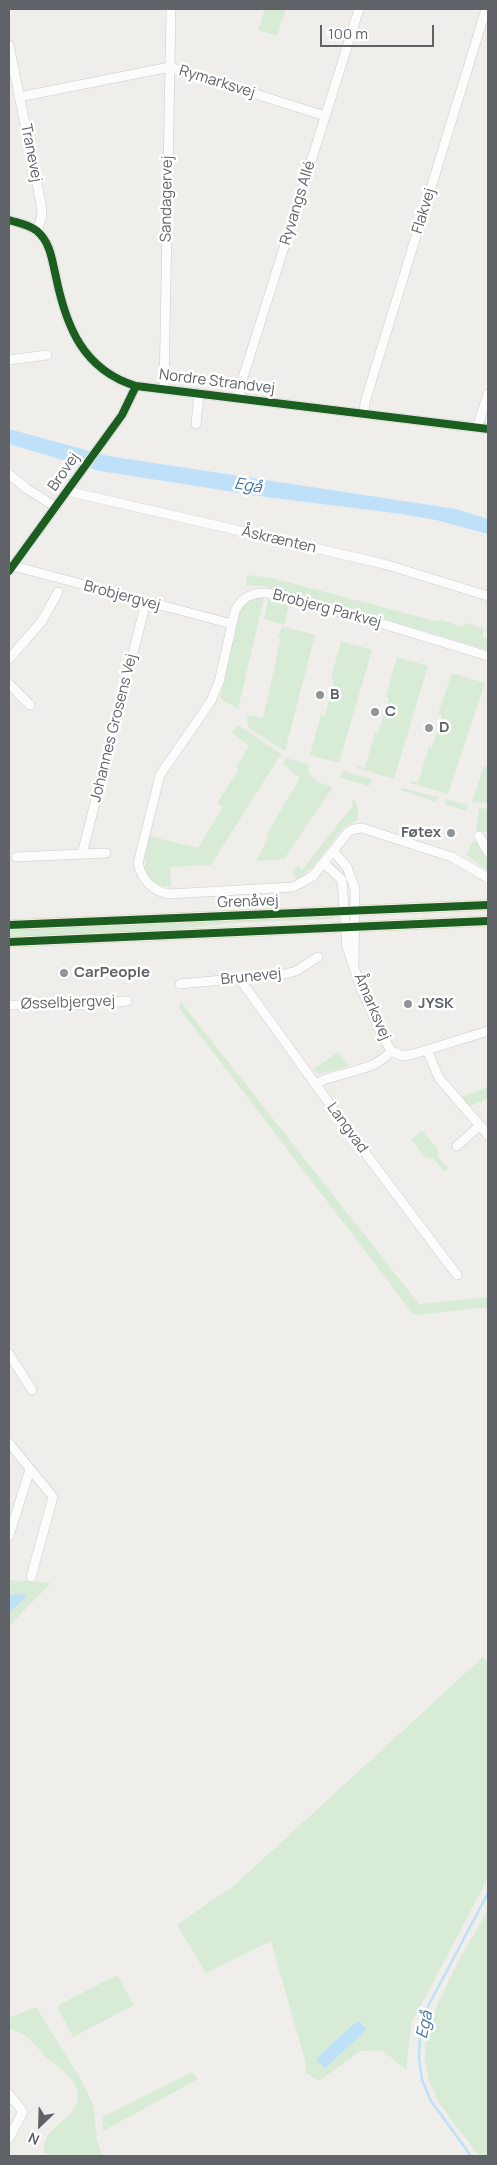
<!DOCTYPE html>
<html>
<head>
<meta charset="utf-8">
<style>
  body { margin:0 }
  #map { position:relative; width:497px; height:2165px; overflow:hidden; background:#efeeea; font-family:Manrope,sans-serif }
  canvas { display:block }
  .frame { position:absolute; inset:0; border:10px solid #5f6368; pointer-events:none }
  .north { position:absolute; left:15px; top:2100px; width:50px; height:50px; -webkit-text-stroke:4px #fff; paint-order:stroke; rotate:204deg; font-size:14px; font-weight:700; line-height:20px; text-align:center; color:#5f6368 }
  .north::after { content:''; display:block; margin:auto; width:18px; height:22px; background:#5f6368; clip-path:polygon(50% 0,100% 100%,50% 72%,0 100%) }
  .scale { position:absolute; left:320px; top:25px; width:114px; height:22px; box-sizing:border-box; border:2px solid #5f6368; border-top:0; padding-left:6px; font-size:15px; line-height:18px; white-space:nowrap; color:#5f6368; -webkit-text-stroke:4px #fff; paint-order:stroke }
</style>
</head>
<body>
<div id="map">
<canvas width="497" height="2165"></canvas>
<div class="frame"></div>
<div class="north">N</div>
<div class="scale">100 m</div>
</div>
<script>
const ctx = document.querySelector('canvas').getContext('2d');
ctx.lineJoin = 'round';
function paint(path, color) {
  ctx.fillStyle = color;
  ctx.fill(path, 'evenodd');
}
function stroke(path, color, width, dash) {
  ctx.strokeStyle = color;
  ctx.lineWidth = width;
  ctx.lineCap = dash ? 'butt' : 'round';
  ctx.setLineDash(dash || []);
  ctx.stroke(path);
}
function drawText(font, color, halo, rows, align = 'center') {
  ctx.font = font + ' Manrope,sans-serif';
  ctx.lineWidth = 5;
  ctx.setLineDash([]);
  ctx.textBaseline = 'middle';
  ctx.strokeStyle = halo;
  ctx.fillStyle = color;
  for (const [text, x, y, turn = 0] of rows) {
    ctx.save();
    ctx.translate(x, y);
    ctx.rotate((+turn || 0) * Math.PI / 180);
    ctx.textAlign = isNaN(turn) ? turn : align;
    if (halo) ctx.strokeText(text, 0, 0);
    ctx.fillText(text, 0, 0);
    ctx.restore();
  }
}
paint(new Path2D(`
  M265 9H286L277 36 258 30Z
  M247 575 272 578 435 621 442 620 462 627 466 623 484 629 483 637 488 639V650L381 618 264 586 246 585Z
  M254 598H264L238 709 220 698 240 611 246 603Z
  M268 600 289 605 284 625 264 619Z
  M282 626 315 635 285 751 248 727 247 715 263 718 281 638 278 637Z
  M341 641 372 650 339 763 310 755 321 715 325 716 334 680 331 678Z
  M397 657 428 666 394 779 357 768V766L365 768 375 732 378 733 389 698 386 696Z
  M452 673 485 683 448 794 410 783 411 781 418 783 429 747 432 748 442 715 438 714Z
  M238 725 281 754 211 865 170 867 171 887C139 886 143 858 149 836L198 848 223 807 217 803 239 769 236 767 249 746 232 733Z
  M286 758 309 765 308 772 317 782 333 787 284 859 256 861 269 837 266 835 300 778 283 764Z
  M488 765V803L472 802 484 766 487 767Z
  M342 771 372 779 369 786 340 778Z
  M402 788 438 797 436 802 401 790Z
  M351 798C359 803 358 811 358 820L344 827 312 868 297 879 295 878 293 873 299 865 301 871 353 805Z
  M446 799 468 805 466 811 444 804Z
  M479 808 488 809V831L476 832Z
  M473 841H479L488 861V871L466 855Z
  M334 916V919L237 923 144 932 9 937V930Z
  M181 1002 419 1304 488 1297V1307L414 1315 179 1008Z
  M338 1052 349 1066 320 1074 312 1070Z
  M488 1087V1099L469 1106 462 1097Z
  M422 1131 438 1149C436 1160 444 1162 449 1168L444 1172 434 1159 426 1158 411 1140Z
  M9 1580 51 1583 9 1626Z
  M483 1657 488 1663V1878L411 2024 406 2070 382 2050 361 2051 319 2081 306 2073 305 2060 271 1941 206 1973 177 1925 237 1883Z
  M488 1910V2156H479L439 2103 428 2078 425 2060 426 2028 458 1962Z
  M117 1975 134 2005 73 2037 57 2006Z
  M36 2007 82 2081 94 2107 96 2136 102 2156H55L45 2153C37 2124 90 2119 75 2085 71 2074 56 2067 47 2058 34 2045 28 2033 9 2029V2018Z
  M192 2072 198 2079 103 2131V2117L108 2114Z`), '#d8ebd6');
paint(new Path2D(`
  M9 429 108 456 456 509 488 519V534L436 520 402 514 266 497 100 471 9 444Z
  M23 1594 26 1596 25 1598 9 1613V1595Z
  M356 2022H360L366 2029 364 2032 325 2068 317 2061 318 2057Z`), '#bfe0f9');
stroke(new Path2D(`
  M471 2156 431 2101 422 2080 419 2057 420 2035 425 2012 488 1893`), '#bfe0f9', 2.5);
const minor = new Path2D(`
  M9 45 41 204 42 215 37 231
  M19 97 170 67 325 116
  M9 220C18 223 30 225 37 231 51 243 52 261 56 277 66 326 83 370 136 386L488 429
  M9 360 47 355
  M164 389 171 9
  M240 399V387L359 9
  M364 414 365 402 486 9
  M196 424 199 394
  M477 428 488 394
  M9 474 27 489 56 507
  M67 491 384 564 488 596
  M13 566 232 624
  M9 571 122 415 136 386
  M488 656 383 624 267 593C252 592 242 597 235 611L219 682 211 701 160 775 138 863C142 880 151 890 168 894L293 887 313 876 348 832 354 829 362 828 452 857 488 878
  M9 659 42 621 58 592
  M9 684 30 705
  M479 836 488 852
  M333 851 347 867 355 889 354 962
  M82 854 146 602
  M16 857 106 853
  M324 863 342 880 347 947 361 988 382 1035 391 1051 403 1056 414 1054 488 1031
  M239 978 360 1146 457 1275
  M180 984 286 974 296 971 318 957
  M9 1005H72L127 1001
  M427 1050 439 1078 488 1135
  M315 1084C340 1070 372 1074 391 1051
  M457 1146 480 1125
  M9 1354 32 1390
  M9 1443 53 1497 31 1577
  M9 1536 30 1469
  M9 2094 23 2112 9 2138`);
const major = new Path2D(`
  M9 925 488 905
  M9 942 488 921`);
stroke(minor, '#cbcccc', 10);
stroke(major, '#d7ceb8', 11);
stroke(minor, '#fdfcfc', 9);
stroke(major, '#f4f2e9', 10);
stroke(new Path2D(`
  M9 220C18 223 30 225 37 231 51 243 52 261 56 277 66 326 83 370 136 386L488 429
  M9 571 122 415 136 386
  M9 925 488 905
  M9 942 488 921`), '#1b5e20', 8);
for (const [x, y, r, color] of [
  [320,695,5,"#919496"],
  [375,712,5,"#919496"],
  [429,728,5,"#919496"],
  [451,833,5,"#919496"],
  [64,973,5,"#919496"],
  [408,1004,5,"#919496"]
]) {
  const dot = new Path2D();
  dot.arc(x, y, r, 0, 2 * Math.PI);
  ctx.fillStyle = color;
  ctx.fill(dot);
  stroke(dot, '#fff', 2);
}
drawText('15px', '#5f6368', '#fff', [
  ["Rymarksvej",217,82,17],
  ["Tranevej",31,153,79],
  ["Sandagervej",167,199,-89],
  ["Ryvangs Allé",298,203,-73],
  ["Flakvej",424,211,-73],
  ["Nordre Strandvej",217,382,7],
  ["Brovej",64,472,-55],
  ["Åskrænten",279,540,13],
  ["Brobjergvej",122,596,15],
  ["Brobjerg Parkvej",327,609,15],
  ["Johannes Grosens Vej",114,728,-76],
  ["Grenåvej",248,902,-2],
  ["Brunevej",251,977,-6],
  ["Øsselbjergvej",68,1003,-2],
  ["Åmarksvej",372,1007,67],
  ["Langvad",347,1128,54]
]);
drawText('bold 15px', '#5f6368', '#fff', [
  ["B",330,695],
  ["C",385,712],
  ["D",439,728],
  ["Føtex",441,833,"right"],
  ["CarPeople",74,973],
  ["JYSK",418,1004]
], 'left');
drawText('italic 16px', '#4174aa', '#fff', [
  ["Egå",248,486,9],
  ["Egå",425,2025,-78]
]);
</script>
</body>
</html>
